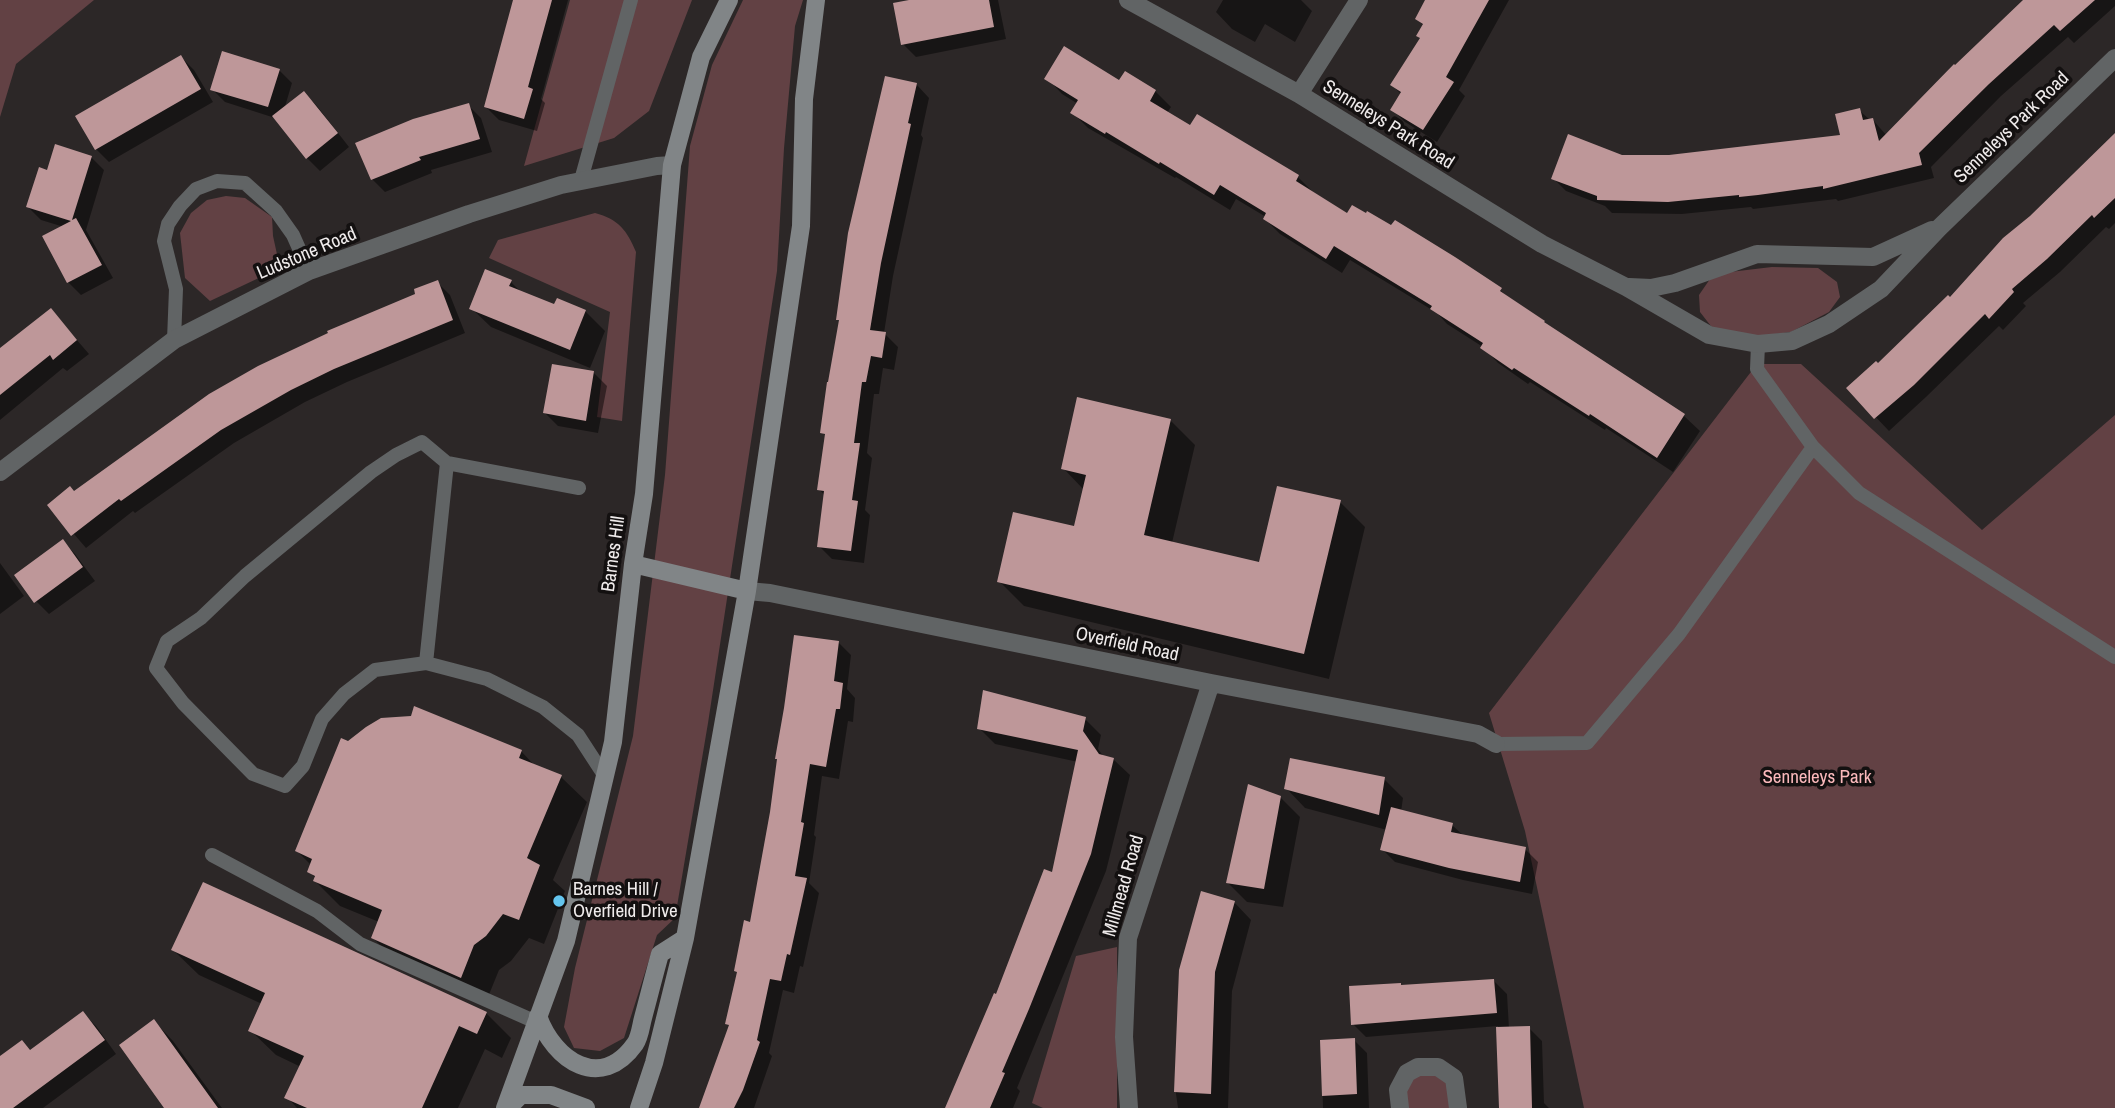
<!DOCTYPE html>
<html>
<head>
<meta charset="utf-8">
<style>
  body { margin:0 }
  canvas { display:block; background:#2c2727 }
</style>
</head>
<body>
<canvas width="2115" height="1108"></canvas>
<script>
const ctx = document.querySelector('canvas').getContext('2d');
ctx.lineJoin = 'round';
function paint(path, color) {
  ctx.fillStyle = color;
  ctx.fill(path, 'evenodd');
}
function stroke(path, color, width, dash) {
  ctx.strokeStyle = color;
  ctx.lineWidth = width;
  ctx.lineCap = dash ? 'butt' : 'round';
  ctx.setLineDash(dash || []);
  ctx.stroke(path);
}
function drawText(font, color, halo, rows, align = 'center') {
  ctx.font = font + ' "Archivo Narrow",sans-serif';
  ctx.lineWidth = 7;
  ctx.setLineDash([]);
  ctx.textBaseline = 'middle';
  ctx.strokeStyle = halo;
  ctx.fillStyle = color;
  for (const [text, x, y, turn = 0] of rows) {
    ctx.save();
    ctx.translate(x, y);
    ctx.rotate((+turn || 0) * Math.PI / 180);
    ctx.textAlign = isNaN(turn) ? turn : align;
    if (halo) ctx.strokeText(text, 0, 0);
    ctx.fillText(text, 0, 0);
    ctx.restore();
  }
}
paint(new Path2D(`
  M0 0H94L16 64 0 117Z
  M570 0H692L649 111 614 138 524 166Z
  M743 0H803L795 26 784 148 777 271 708 723 675 918 657 935 624 1038 600 1051 574 1048 564 1027 575 968 633 736 665 475 690 146 712 65Z
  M226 196 245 198 272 217 273 236 280 268 210 301 185 278 180 233 191 213 207 200Z
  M595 213C618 219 627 230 636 252L622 421 597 417 610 312 489 258 498 240Z
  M1772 267 1818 268 1837 282 1840 297 1829 312 1791 332 1745 338 1714 330 1700 312 1699 295 1710 279 1730 272Z
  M1757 364H1801L1982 530 2115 415V1108H1584L1525 831 1489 713Z
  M1117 947V1108H1043L1032 1103 1076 956Z
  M1439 1069 1452 1082 1454 1108H1404L1405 1087 1411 1076Z`), '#624144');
paint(new Path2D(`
  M515 0H568L541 99 545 103 537 131 499 120 486 107Z
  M918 0H998L1006 39 916 57 903 44Z
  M1223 0H1301L1312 11 1295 42 1265 24 1255 42 1232 29 1216 12Z
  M1427 0H1509L1459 90 1465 96 1437 142 1405 122 1392 109 1402 95 1392 85 1421 39 1424 26 1417 19Z
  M2025 0H2115V6L2074 43 2068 37 2001 96 1931 167 1934 178 1838 201 1836 199 1753 209 1751 207 1682 214 1612 213 1605 206 1566 191 1553 178 1622 157H1669L1842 136 1859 110 1870 120H1873L1887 136Z
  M181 57 194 70 213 102 109 162 96 149Z
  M279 70 292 83 284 110 304 93 317 106 349 147 320 171 307 158 275 118 225 102 212 89Z
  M1047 78 1120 82 1155 91 1171 107 1167 113 1190 127 1298 177 1313 192 1347 216 1500 290 1511 300 1549 328 1684 416 1700 431 1673 472 1606 428 1605 430 1530 382 1528 384 1498 363 1483 347 1447 324 1437 313 1350 260 1342 273 1280 234 1265 219 1266 217 1236 199 1230 210 1176 177 1175 178 1088 128 1072 112 1078 104 1062 94Z
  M917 85 929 98 921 135 923 138 893 276 884 333 898 347 894 370 883 368 879 394H874L867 453 872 458 865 510 870 515 864 563 832 559 819 546 825 496 819 489 826 436 822 432 840 321 838 319Z
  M468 105 481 118 492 152 431 170 432 173 385 192 372 179Z
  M2115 135V223L2109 229 2106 227 2060 272 2023 303 2026 306 2003 330 1999 326 1926 397 1889 431 1848 388 1878 365 1950 299Z
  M91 157 104 170 86 230 113 278 81 295 68 282 64 227 41 220 28 207 48 172Z
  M437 282 450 295 465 333 347 382 305 402 234 443 135 513 133 511 86 548 49 505 75 493Z
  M511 282 522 293 555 307 585 311 605 331 590 368 491 327 471 308Z
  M51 310 89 354 67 371 63 368 0 420V349Z
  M594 373 607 386 598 433 558 426 545 413Z
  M1170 420 1195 445 1172 543 1260 564 1340 502 1365 527 1329 679 1024 606 999 581 1075 528 1084 490 1063 468Z
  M63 541 75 554 95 581 49 614 36 601Z
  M0 563 24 596 0 614Z
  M838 642 851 655 847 689 855 698 853 722 848 721 839 779 822 776 814 835 816 837 809 883 819 893 803 967 800 966 794 993 783 990 769 1053 772 1056 754 1108H700L730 1026 727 1023 751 924Z
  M1085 719 1101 735 1098 749 1104 757 1113 759 1130 775 1106 871 1017 1088 1020 1091 1013 1108H952L997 996 1053 875 1078 762 995 744 979 728Z
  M348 743 521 751 536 767 561 777 587 802 553 880 565 891 544 944 529 938 511 961 499 970 486 1002 398 963 373 938 379 922 340 906 315 881 316 879 309 871 311 865 297 851Z
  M1384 779 1403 798 1401 812 1452 825 1464 836 1525 849 1538 862 1532 894 1463 880 1395 862 1382 849 1387 830 1305 808 1286 788Z
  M1280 797 1300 817 1283 907 1247 902 1228 883Z
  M1234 902 1251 920 1232 991 1228 1108H1178L1176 1094 1181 970Z
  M173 950 486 1013 511 1038 502 1058 485 1049 458 1108H297L287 1097 301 1067 276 1055 250 1030 262 1004 199 975Z
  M1494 981 1507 994 1509 1028H1529L1542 1041 1544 1103 1549 1108H1500L1498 1026 1366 1037 1353 1024 1403 987Z
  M83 1013 96 1026 116 1054 43 1108H0V1070L31 1051Z
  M154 1021 173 1041 222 1108H167Z
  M1354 1040 1367 1053 1369 1108H1323L1321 1042Z`), '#0007');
paint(new Path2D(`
  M513 0H552L528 87 533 89 524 119 484 107Z
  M909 0H989L994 27 901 45 893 3Z
  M1425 0H1489L1446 77 1454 82 1423 130 1390 110 1401 92 1390 85 1420 38 1416 36 1423 24 1415 19Z
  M2023 0H2095L2060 31 2054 25 1989 84 1919 153 1922 165 1823 189V186L1758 195 1739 197V195L1668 202 1597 200V196L1551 179 1568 134 1622 155H1669L1840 135 1835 114 1860 108 1863 120 1873 118 1879 141 1954 64 1955 65Z
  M1064 46 1119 80 1125 71 1156 90 1150 101 1190 125 1197 114 1299 175 1296 181 1347 213 1352 205 1366 213 1367 211 1391 225 1395 220 1455 257 1502 288 1500 291 1545 321 1544 322 1685 414 1657 458 1590 414 1589 416 1514 368 1512 370 1480 348 1483 343 1430 309 1432 306 1334 246 1326 259 1263 219 1266 213 1220 185 1214 195 1160 162 1159 164 1106 132 1105 134 1070 113 1078 100 1044 79Z
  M222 51 280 69 268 107 210 90Z
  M181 55 201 89 95 150 75 116Z
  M885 76 917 83 908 123 911 124 881 263 870 330 886 332 882 358 871 356 866 382H862L854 443H860L852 500 858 501 851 551 817 547 824 491 817 490 825 434 820 433 827 382H828L839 320H836L848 233Z
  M304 91 338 133 306 159 272 116Z
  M469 103 480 139 419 157 421 160 371 180 355 143 413 119Z
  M2115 133V198L2094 218 2092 215 2047 259 2012 289 2014 292 1989 319 1985 314 1914 385 1874 419 1846 388 1876 361 1878 363 1948 295 1950 297 2003 238 2030 216Z
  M55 144 92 156 72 220 76 218 102 265 67 283 42 236 71 221 26 207 39 167 47 170Z
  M485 269 512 280 509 286 554 304 557 298 586 310 570 350 469 309Z
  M438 280 453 320 334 369 291 390 221 430 121 501 119 499 71 536 47 505 70 486 74 491 209 394 258 366 328 333 327 331 415 294 414 289Z
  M51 308 77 340 53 360 50 355 0 395V348Z
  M552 364 594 371 586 421 543 413Z
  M1077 397 1171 419 1144 535 1259 562 1277 486 1341 500 1304 654 997 582 1013 512 1074 526 1086 475 1061 469Z
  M63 539 83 567 34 603 14 575Z
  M794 635 839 641 834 681 843 683 840 709H836L826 767 810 764 801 822 804 823 795 876 807 878 790 955 787 954 781 981 770 979 757 1040 760 1042 743 1090 734 1108H699L729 1025 725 1024 737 972 734 971 744 920 750 922 770 812 777 759H775L784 708Z
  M983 690 1086 717 1083 731 1099 754 1114 758 1091 854 1029 1009 1002 1072 1005 1073 990 1108H945L994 993 996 994 1044 869 1052 872 1078 750 977 729Z
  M414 706 522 750 519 758 562 775 527 858 540 865 519 920 503 914 486 936 474 945 461 978 371 938 382 910 313 881 315 876 307 872 312 859 295 851 341 738 348 741 366 727 381 718 411 716Z
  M1290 758 1385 777 1379 815 1284 789Z
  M1248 784 1281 796 1264 889 1226 883Z
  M1391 807 1453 823 1451 832 1526 847 1520 882 1449 868 1380 850Z
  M203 882 487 1012 477 1034 459 1026 422 1108H307L284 1098 304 1056 248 1031 265 993 171 950Z
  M1201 891 1235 901 1215 972 1211 1094 1174 1092 1179 970Z
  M1494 979 1497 1013 1351 1025 1349 986 1401 983V985Z
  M83 1011 105 1040 13 1108H0V1056L22 1040 30 1050Z
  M154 1019 218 1108H164L119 1045Z
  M1530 1026 1532 1108H1499L1496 1027Z
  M1355 1038 1357 1094 1322 1096 1320 1040Z`), '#be9799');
stroke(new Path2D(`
  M581 180 631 0
  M174 340 176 289 164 241 168 224 180 206 196 189 217 181 245 183 276 211 293 235 309 271
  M1813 447 1859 493 2115 657
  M579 488 447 463 422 442 396 455 371 472 245 576 201 618 167 641 156 668 183 703 253 774 285 786 303 766 322 719 344 694 375 670 426 663 487 679 543 707 578 735 604 775
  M426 663 447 463
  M1496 744 1587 743 1679 634 1813 447 1757 369 1758 344
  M212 855 317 911 360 944 536 1022`), '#616465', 14);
stroke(new Path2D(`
  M1128 0 1299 94 1542 244 1626 287 1709 335 1758 344 1792 341 1829 324 1881 289 1939 228 2115 58
  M1299 94 1359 0
  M1629 287 1651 288 1675 283 1757 254 1873 257 1932 230
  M0 472 174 340 309 271 469 214 561 185 657 166 672 165
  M747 591 770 593 1211 683 1478 734 1496 744
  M1129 1108 1124 1037 1128 938 1211 683
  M1400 1108 1398 1090 1407 1073 1418 1067H1438L1454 1078 1458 1108`), '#616465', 18);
stroke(new Path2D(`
  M633 564 747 591
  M538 1016C554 1061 601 1092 635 1044 640 1037 641 1025 643 1018 649 996 654 975 660 954L685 938
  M505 1108 566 941 613 742 633 564 644 494 672 165 701 57 729 0
  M508 1108 521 1095H551L586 1108
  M639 1108 654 1063 685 938 747 591 801 226 804 99 816 0`), '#818587', 18);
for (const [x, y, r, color] of [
  [559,901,7,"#64c5ee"]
]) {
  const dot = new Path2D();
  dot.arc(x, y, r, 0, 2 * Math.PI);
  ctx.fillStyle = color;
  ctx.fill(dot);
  stroke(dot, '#131010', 2.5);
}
drawText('19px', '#efebeb', '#131010', [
  ["Senneleys Park Road",1388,125,32],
  ["Senneleys Park Road",2012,128,-44],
  ["Ludstone Road",307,254,-23],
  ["Barnes Hill",614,554,-82],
  ["Overfield Road",1127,645,12],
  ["Millmead Road",1124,886,-74]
]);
drawText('19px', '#fbb9bc', '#131010', [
  ["Senneleys Park",1817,778]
]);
drawText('19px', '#efebeb', '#131010', [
  ["Barnes Hill /",573,890],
  ["Overfield Drive",573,912]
], 'left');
</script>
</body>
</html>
